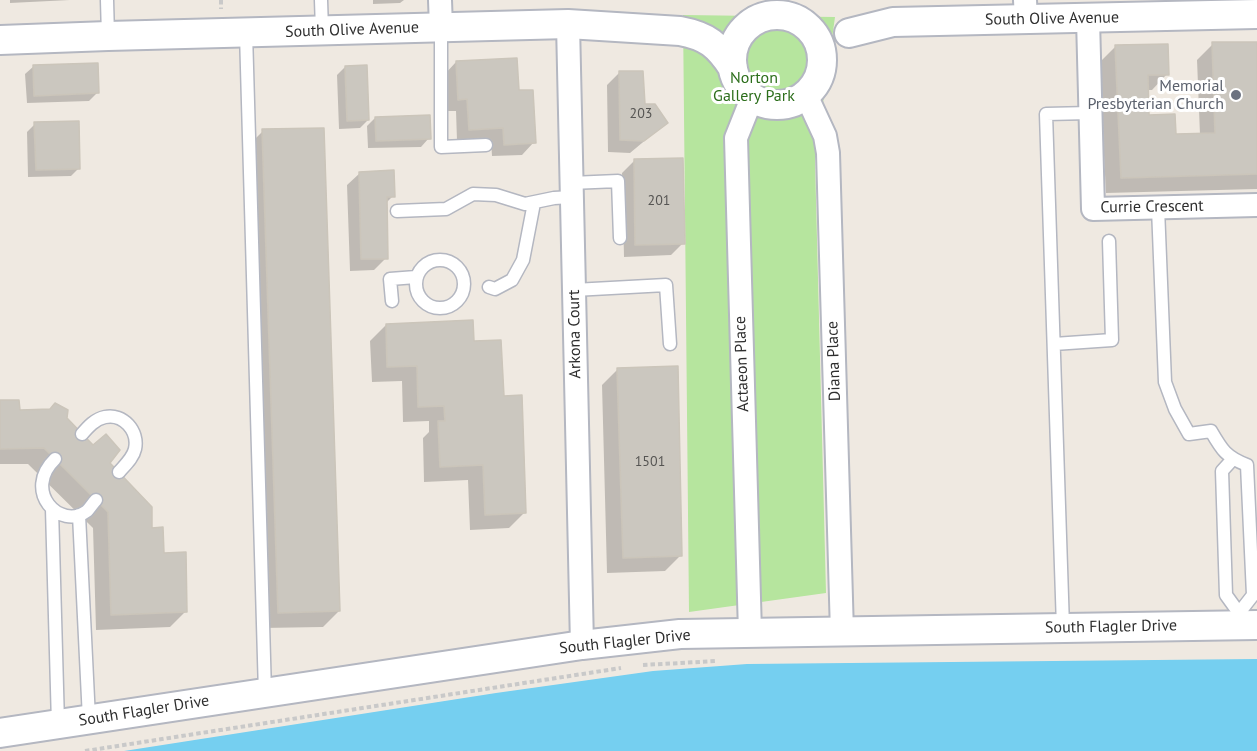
<!DOCTYPE html>
<html>
<head>
<meta charset="utf-8">
<style>
  body { margin:0 }
  canvas { display:block; background:#efe9e1 }
</style>
</head>
<body>
<canvas width="1257" height="751"></canvas>
<script>
const ctx = document.querySelector('canvas').getContext('2d');
ctx.lineJoin = 'round';
function paint(path, color) {
  ctx.fillStyle = color;
  ctx.fill(path, 'evenodd');
}
function stroke(path, color, width, dash) {
  ctx.strokeStyle = color;
  ctx.lineWidth = width;
  ctx.lineCap = dash ? 'butt' : 'round';
  ctx.setLineDash(dash || []);
  ctx.stroke(path);
}
function drawText(font, color, halo, rows, align = 'center') {
  ctx.font = font + ' "PT Sans",sans-serif';
  ctx.lineWidth = 6;
  ctx.setLineDash([]);
  ctx.textBaseline = 'middle';
  ctx.strokeStyle = halo;
  ctx.fillStyle = color;
  for (const [text, x, y, turn = 0] of rows) {
    ctx.save();
    ctx.translate(x, y);
    ctx.rotate((+turn || 0) * Math.PI / 180);
    ctx.textAlign = isNaN(turn) ? turn : align;
    if (halo) ctx.strokeText(text, 0, 0);
    ctx.fillText(text, 0, 0);
    ctx.restore();
  }
}
paint(new Path2D(`
  M683 15 835 17 815 161 826 593 689 612Z`), '#b6e59e');
paint(new Path2D(`
  M1257 659V751H124L496 693 653 671 747 664Z`), '#75cff0');
paint(new Path2D(`
  M10 0H70L10 3Z
  M373 0H404L400 3 373 4Z
  M1257 43V189L1106 193 1099 63 1115 47 1167 74 1152 90H1147L1148 117 1175 136 1200 135 1197 60 1213 44Z
  M456 62 517 92 534 142 522 155 492 156 491 140 457 141 456 111H446L444 75Z
  M34 66 97 93 89 101 27 103 25 74Z
  M345 67 368 120 360 128 339 129 337 75Z
  M619 73 644 106 666 123 630 153 608 152 607 85Z
  M375 118 429 138 421 147 368 148 367 126Z
  M35 124 79 168 71 176 28 177 27 132Z
  M263 131 339 611 323 627 263 628 247 147Z
  M635 160 683 243 671 255 624 257 622 173Z
  M360 173 393 196 385 204 386 258 374 270 350 271 347 185Z
  M386 325 473 342 502 397 525 512 509 528 470 530 468 480 424 482 423 438 429 432V421L403 422 402 381 372 382 370 341Z
  M618 369 681 555 665 571 607 573 602 385Z
  M0 402 18 412 65 419 108 463 151 529 186 611 170 627 96 630 93 528 28 464H0Z`), '#0003');
const building = new Path2D(`
  M1212 42H1257V174L1121 178 1115 45 1168 44 1169 75H1148L1149 115 1175 114 1176 134 1215 133Z
  M517 58 519 90H533L536 143 504 145 503 128 469 130 467 99 458 100 456 61Z
  M98 63 99 93 34 96 33 65Z
  M367 65 369 120 347 121 345 66Z
  M619 71H643L645 104H655L668 123 644 141 620 140Z
  M430 115 431 139 376 141 375 117Z
  M79 121 80 169 36 170 34 122Z
  M324 128 340 611 278 613 262 129Z
  M683 158 685 244 635 245 634 159Z
  M394 170 395 197H387L388 259H361L359 172Z
  M473 320 474 341 501 340 504 396 522 395 526 513 485 515 483 465 440 467 438 421H445L444 406 418 407 417 366 387 367 386 324Z
  M678 366 682 556 623 558 617 368Z
  M0 400H19L20 410 50 409 55 403 68 410 67 418 93 445 106 434 120 450 110 463 152 507V528L163 527 164 553 186 552 187 612 111 615 108 512 44 448 0 449Z`);
paint(building, '#cbc7bf');
stroke(building, '#cbc5ba', 1.5);
const service = new Path2D(`
  M107 0 108 36
  M321 0 322 30
  M441 27V147L486 145
  M246 33 265 693
  M571 183 618 181 620 238
  M1158 208 1165 382 1175 409 1189 434 1211 431C1222 450 1226 457 1247 465L1253 595 1239 613
  M397 211 446 209 473 194 496 195 525 204 554 198 572 197
  M416 284a24 24 0 1 1 48 0a24 24 0 1 1-48 0Z
  M489 287 495 289 512 280 523 260 534 203
  M574 290 666 285 670 344
  M392 301 390 279 416 277
  M1054 344 1112 340 1109 241
  M82 434C88 427 95 419 105 417 123 413 139 431 135 449 133 458 125 465 119 472
  M55 459C22 491 60 531 87 511 90 508 93 503 96 500
  M1232 460 1222 471 1226 595 1239 613V618
  M52 509 58 724
  M79 515 89 719
  M1063 627 1046 114 1090 113`);
const minor = new Path2D(`
  M440 0 441 27
  M1025 0 1026 20
  M1088 19 1093 209 1257 205
  M568 24 582 645
  M806 95 825 136 828 153 842 633
  M750 633 736 138 752 98`);
const tertiary = new Path2D(`
  M732 60a45 45 0 1 1 90 0a45 45 0 1 1-90 0Z
  M849 33 893 22 1257 14
  M0 40 108 36 568 24 680 31C707 36 718 45 733 68
  M0 733 582 645 680 634 1257 625`);
stroke(service, '#b4b7c1', 15);
stroke(minor, '#b4b7c1', 26);
stroke(tertiary, '#b4b7c1', 32);
stroke(new Path2D(`
  M221 0V9
  M643 665 717 661
  M85 751 621 668`), '#c9c9c9', 4, [4.5, 3]);
stroke(service, '#fff', 12);
stroke(minor, '#fff', 22);
stroke(tertiary, '#fff', 28);
for (const [x, y, r, color] of [
  [1236,95,6,"#6b7280"]
]) {
  const dot = new Path2D();
  dot.arc(x, y, r, 0, 2 * Math.PI);
  ctx.fillStyle = color;
  ctx.fill(dot);
  stroke(dot, '#fff', 2);
}
drawText('14px', '#555452', null, [
  ["203",641,114],
  ["201",659,201],
  ["1501",650,462]
]);
drawText('16px', '#2e2e2e', '#fff', [
  ["South Olive Avenue",1052,19,-1],
  ["South Olive Avenue",352,30,-2],
  ["Currie Crescent",1152,207,-1],
  ["Arkona Court",575,334,-91],
  ["Diana Place",834,361,-92],
  ["Actaeon Place",742,364,-92],
  ["South Flagler Drive",1111,627,-1],
  ["South Flagler Drive",625,642,-6],
  ["South Flagler Drive",144,711,-9]
]);
drawText('16px', '#2c6e1b', '#fff', [
  ["Norton",754,78],
  ["Gallery Park",754,96]
]);
drawText('16px', '#5b616d', '#fff', [
  ["Memorial",1224,86],
  ["Presbyterian Church",1224,104]
], 'right');
</script>
</body>
</html>
